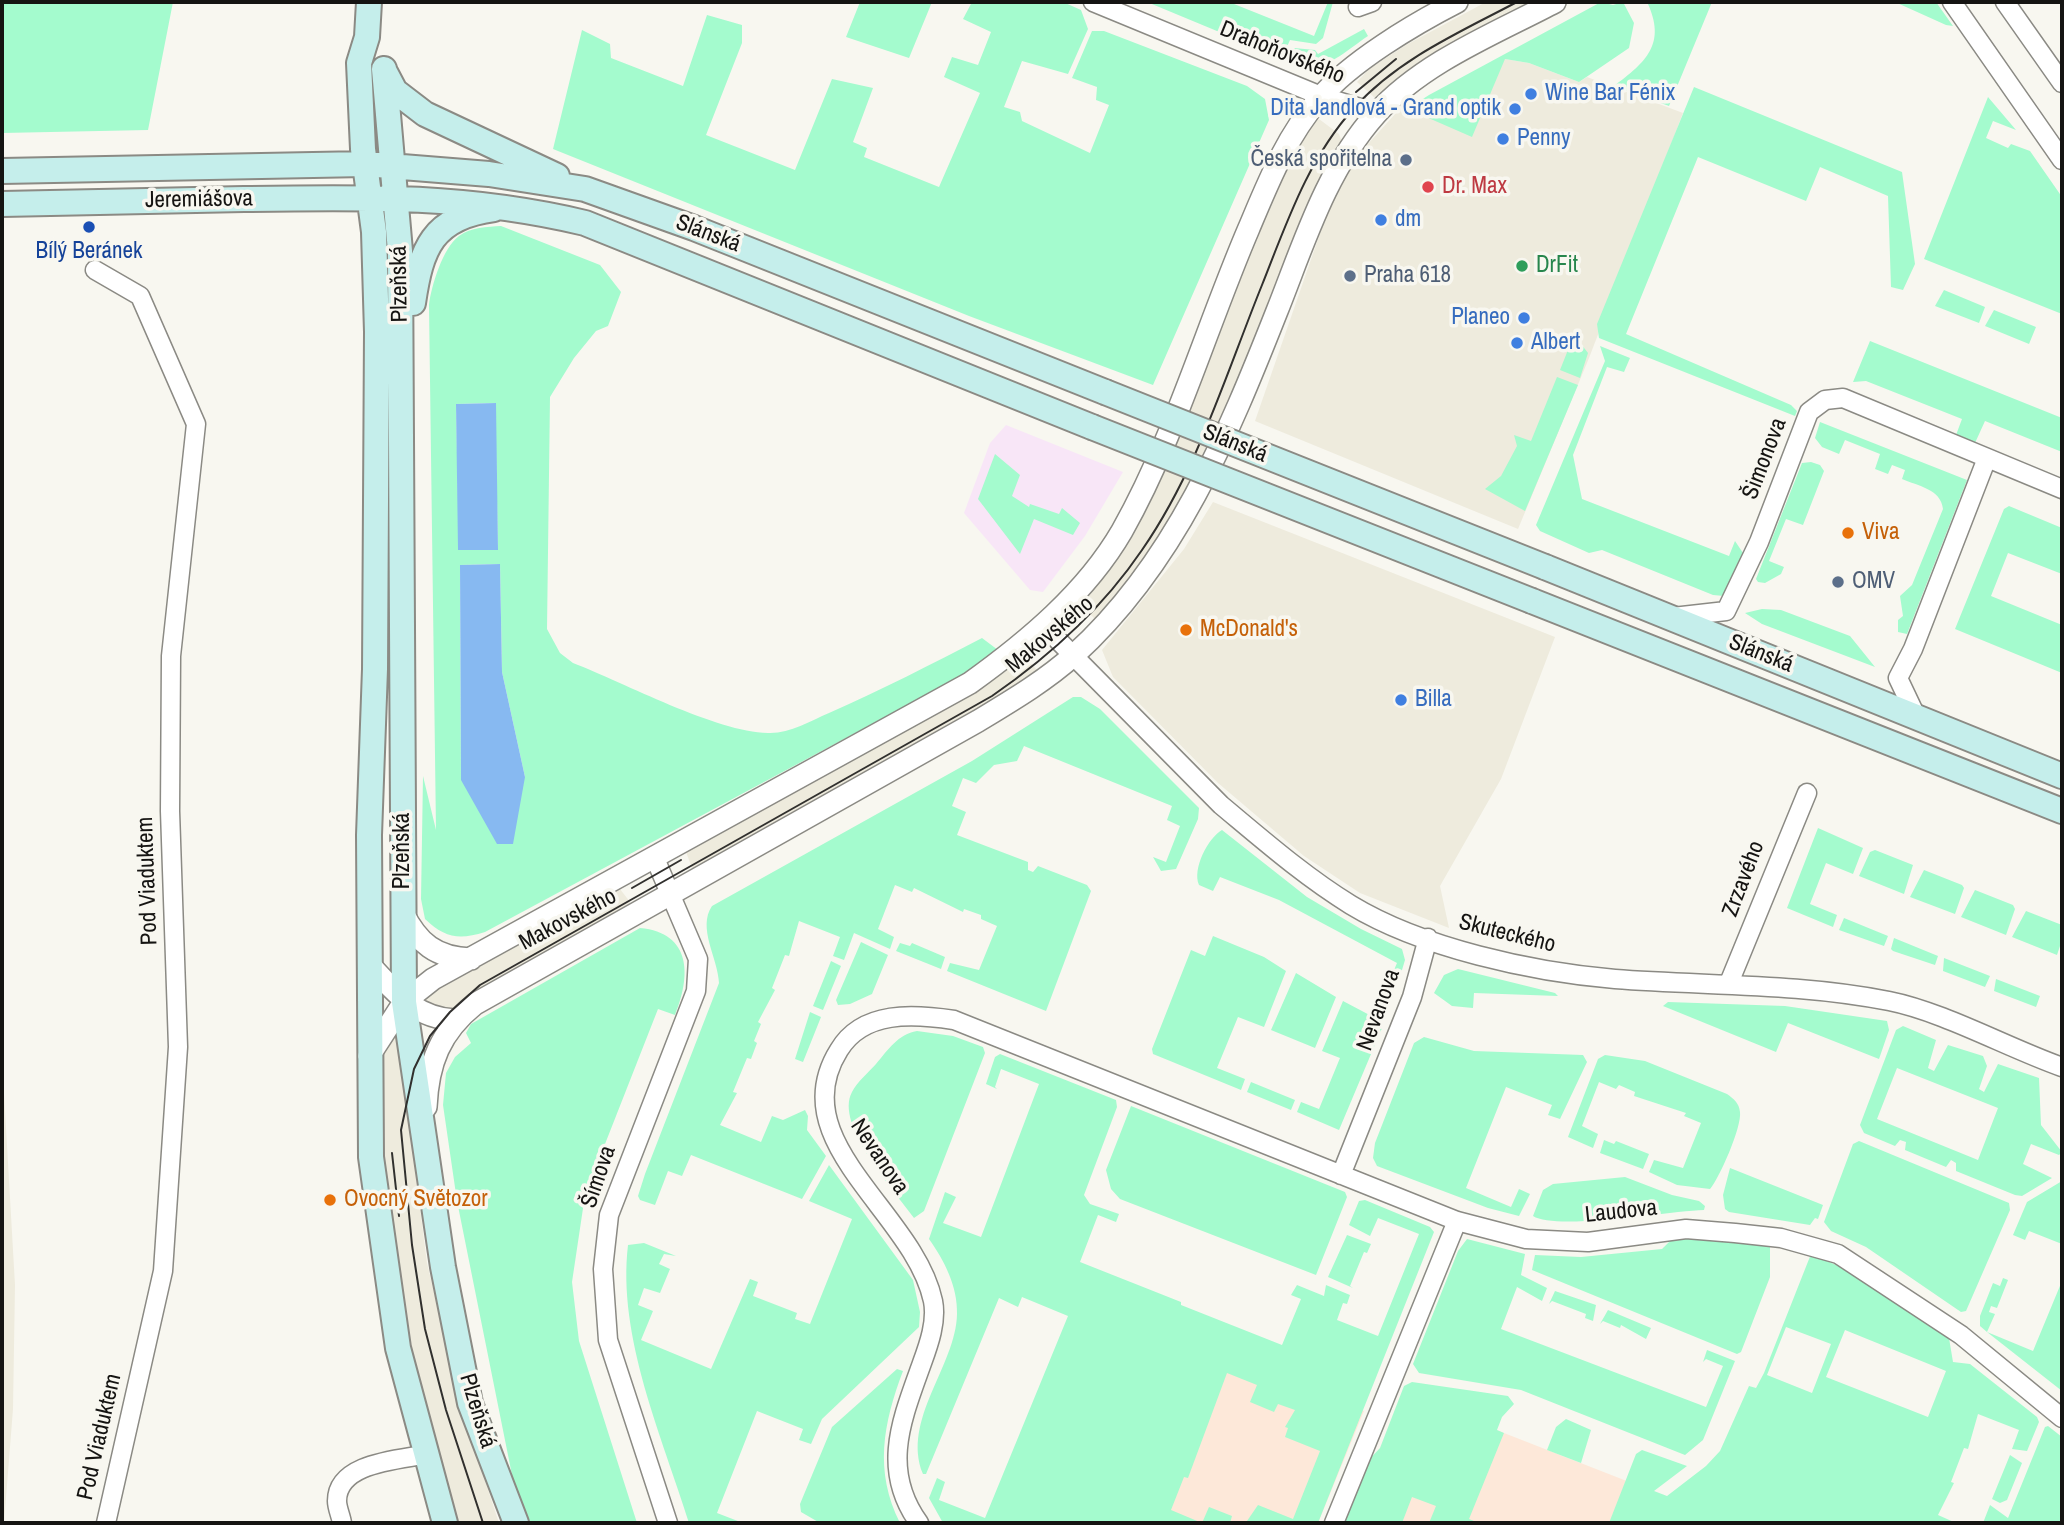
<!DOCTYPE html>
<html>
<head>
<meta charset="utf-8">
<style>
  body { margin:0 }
  #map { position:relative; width:2064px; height:1525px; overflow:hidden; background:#f8f7f0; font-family:"Archivo Narrow",sans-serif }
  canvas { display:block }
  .frame { position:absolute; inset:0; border:4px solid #151412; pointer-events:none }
</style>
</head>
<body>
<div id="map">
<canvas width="2064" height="1525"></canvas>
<div class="frame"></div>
</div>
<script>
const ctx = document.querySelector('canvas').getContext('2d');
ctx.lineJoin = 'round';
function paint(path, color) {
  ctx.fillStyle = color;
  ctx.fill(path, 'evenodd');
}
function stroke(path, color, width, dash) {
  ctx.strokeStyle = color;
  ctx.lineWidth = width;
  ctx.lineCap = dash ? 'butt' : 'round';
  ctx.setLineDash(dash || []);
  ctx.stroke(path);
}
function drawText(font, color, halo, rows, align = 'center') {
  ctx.font = font + ' "Archivo Narrow",sans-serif';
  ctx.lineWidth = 7;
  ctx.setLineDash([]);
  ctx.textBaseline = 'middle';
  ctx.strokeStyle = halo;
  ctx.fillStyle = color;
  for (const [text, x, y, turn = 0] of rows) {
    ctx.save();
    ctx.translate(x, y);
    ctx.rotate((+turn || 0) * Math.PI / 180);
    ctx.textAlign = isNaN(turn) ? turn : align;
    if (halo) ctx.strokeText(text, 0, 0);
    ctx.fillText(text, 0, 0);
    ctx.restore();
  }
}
paint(new Path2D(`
  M1486 2H1529L1419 62 1375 98 1357 82 1369 69 1406 45Z
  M1505 59 1529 63 1579 82 1587 77 1683 113 1589 358 1518 529 1255 421 1325 219 1345 175 1366 146 1407 101 1415 104 1417 114Z
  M1319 119 1339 134 1342 142 1320 180 1224 416 1189 489 1140 566 1098 618H1094L1079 603 1284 166 1313 122Z
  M1213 502 1555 637 1501 779 1440 886 1449 928 1360 893 1304 856 1218 783 1113 677 1102 650 1184 549Z
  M1023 655 1037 670 1028 681 695 870 692 868 686 852 953 702Z
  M620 889 630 902 629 907 456 1010 419 1005 420 997Z
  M397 1027 427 1263 464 1417 499 1523H459L437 1454 405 1329 385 1184 382 1123V1054Z
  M2 1058 15 1285 13 1409 4 1523Z`), '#eeebdd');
paint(new Path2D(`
  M1006 425 1123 472 1085 536 1043 592 1030 590 964 513 990 443Z`), '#f8e6f7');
paint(new Path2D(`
  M1110 1311 1364 1411 1318 1523H1029Z
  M1423 1402 1504 1433 1734 1523H1374Z`), '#fde8d9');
paint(new Path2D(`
  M2 2H173L148 130 2 133Z
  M860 2H932L909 58 846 37Z
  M972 2H1063L1081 10 1088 29 1068 74 1022 61 1004 107 1020 112 1022 121 1090 153 1109 105 1096 100 1097 87 1072 78 1092 31H1104L1247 86 1265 99 1269 120 1153 385 969 316 553 149 582 30 610 44 611 58 683 86 707 15 742 25V43L706 135 795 170 832 79 873 88 853 142 867 148 864 157 939 187 980 93 944 77 952 57 978 65 991 32 963 19Z
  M1147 2H1229L1314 36 1328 2H1333L1323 38 1316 44 1290 40 1282 58Z
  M1601 2 1613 5 1623 2 1634 23 1629 48 1579 82 1529 63 1505 59 1472 137 1417 113 1415 104 1429 95Z
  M1647 2H1712L1669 106 1614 86C1646 62 1667 44 1647 2Z
  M1895 2H1936L1953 26 1946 25Z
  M1364 29 1368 36C1341 54 1323 76 1289 61L1294 48 1315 50 1318 54Z
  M1694 87 1902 172 1915 264 1903 290 1891 287 1888 196 1820 167 1806 201 1698 157 1626 334 1791 405 1797 411 1795 416 1599 338 1597 324Z
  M1988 97 2016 130 1993 121 1986 138 2008 148 2011 144 2030 151 2062 197V314L1924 259Z
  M501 226 600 265 621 292 608 326 596 331 574 358 550 397 547 629 560 653 573 663C625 683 716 732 768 733 789 734 810 721 829 713 881 690 932 664 982 638L998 650 963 675 485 932C459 940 445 938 425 919L421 899 423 776 436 830 429 305C431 287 443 247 459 236 471 227 487 227 501 226ZM495 403 498 549 459 550 456 404ZM500 564 502 672 525 777 461 780 460 565Z
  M1944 290 1985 307 1979 323 1935 306Z
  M1994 310 2036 327 2029 344 1985 326Z
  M1574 335 1588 353 1580 378 1560 370Z
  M1870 341 2062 418V452L1985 421 1975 443 1956 435 1962 419 1866 381 1853 382Z
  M1600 346 1630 358 1624 372 1607 367 1573 455 1582 499 1729 556 1735 541 1743 553 1724 596 1713 595 1602 550 1589 553 1540 531 1536 525 1605 361Z
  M1557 377 1578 385 1525 511 1485 489 1501 476 1517 446 1514 435 1531 441Z
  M1820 422 1967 480 1907 634 1898 632V620L1903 616 1900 596 1912 585 1943 509C1941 489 1918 486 1902 479L1905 470 1892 465 1888 474 1875 469 1880 454 1845 440 1839 454 1822 447 1815 438Z
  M995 454 1020 475 1012 496 1029 507 1030 504 1059 514 1062 508 1080 523 1073 535 1034 519 1020 554 978 499Z
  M1811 462 1820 465 1824 471 1803 525 1786 519 1769 561 1784 567 1781 574 1765 583 1758 582 1756 579 1802 463Z
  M2009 506 2062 528V574L2008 553 1991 596 2062 625V673L1955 629 2004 509Z
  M1762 609 1781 610 1850 636 1875 667 1762 624 1745 613Z
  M1073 697H1081L1100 709 1199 808 1198 819 1176 869 1161 871 1153 857 1166 862 1180 826 1167 820 1172 806 1024 746 1017 761 994 765 976 783 963 778 952 806 966 812 957 835 1028 862V870L1033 872 1038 866 1087 885 1091 891 1046 1011 947 971 950 963 979 970 997 926 981 919V915L964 909 963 912 914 888 912 892 895 885 878 929 894 937 890 949 854 933 844 960 833 956 840 937 799 921 789 956 785 955 772 988 775 990 758 1022 761 1024 754 1041 757 1043 751 1059 747 1058 733 1092 737 1093 720 1125 761 1142 772 1116 783 1120 805 1110 808 1116 807 1130 826 1156 802 1199 691 1155 682 1176 668 1171 655 1205 640 1200 638 1196 645 1174 719 983C718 958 697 928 712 906L972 761Z
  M1818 828 1863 848 1853 874 1826 863 1810 904 1837 915 1833 927 1787 908Z
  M1222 830 1307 897 1361 929 1402 949 1405 960 1399 980 1391 977 1397 963 1279 900 1220 877 1213 891 1199 885C1192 869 1208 838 1222 830Z
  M1875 850 1913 865 1904 894 1859 876 1870 852Z
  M1924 870 1962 885 1964 888 1955 914 1910 897Z
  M1975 890 2013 905 2015 909 2006 935 1961 917Z
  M2026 911 2062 925V940L2057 955 2012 937Z
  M1844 918 1888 936 1884 946 1839 930Z
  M640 928C692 933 691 976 675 1015L658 1009 585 1195 572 1282 579 1341 637 1523H529L513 1480 457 1201 443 1105 446 1073 455 1057 471 1043 466 1033 471 1024Z
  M1213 936 1264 957 1286 971 1264 1027 1238 1017 1217 1068 1245 1079 1241 1090 1153 1054 1152 1049 1191 950 1205 956Z
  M1894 938 1938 956 1935 965 1893 951 1891 949Z
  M861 942 888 955 872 994 850 1004 838 1005 836 1000Z
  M900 943 910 946 912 943 945 957 941 969 896 951Z
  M1944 958 1990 976 1985 987 1943 971Z
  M831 961 841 966 823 1010 813 1006Z
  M1458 969 1555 993 1558 996 1474 993 1473 1008 1452 1006 1434 993 1444 975Z
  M1296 973 1336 997 1315 1048 1271 1030Z
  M1996 979 2040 996 2036 1007 1994 991Z
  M1343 1001 1379 1020 1382 1028 1339 1130 1297 1112 1301 1102 1319 1109 1340 1058 1322 1051Z
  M1668 1002 1785 1006 1887 1021 1889 1030 1879 1059 1788 1023 1776 1052 1663 1006Z
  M810 1012 821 1017 803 1062 795 1059Z
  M1903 1026 1936 1040 1928 1068 1934 1071 1948 1045 1983 1056 1987 1066 1979 1089 1984 1092 1998 1064 2039 1078 2041 1125 2062 1152 2059 1155 2031 1144 2023 1164 2052 1178 2022 1196 2015 1195 1956 1171V1163L1951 1160 1946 1167 1905 1150 1906 1142 1900 1140 1895 1146 1864 1133 1860 1125 1896 1030ZM1897 1068 1998 1108 1978 1160 1877 1119Z
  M917 1031 953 1036 983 1047 985 1053 924 1211 914 1218C895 1191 834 1125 852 1092 857 1082 869 1072 876 1064 888 1050 898 1034 917 1031Z
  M1424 1037 1474 1051 1583 1055 1587 1062 1560 1119 1548 1115 1552 1105 1506 1087 1466 1188 1511 1207 1519 1189 1530 1194 1519 1216 1488 1208 1377 1166 1373 1158 1375 1143 1414 1043Z
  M1000 1054 1116 1100 1117 1107 1084 1195 1090 1204 1119 1214 1116 1222 1098 1215 1080 1262 1181 1302V1305L1282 1345 1301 1299 1291 1295 1297 1285 1324 1296 1326 1285 1350 1295 1347 1304 1343 1303 1337 1320 1378 1336 1419 1234 1378 1218 1370 1236 1349 1225 1359 1201 1365 1200 1430 1227 1434 1232 1318 1523H1250L1247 1521 1258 1505 1293 1519 1320 1451 1285 1437 1288 1428 1285 1427 1295 1410 1278 1404 1274 1412 1250 1402 1257 1385 1227 1373 1188 1478 1184 1477 1171 1510 1202 1523 1209 1507 1232 1516 1230 1523H1180L1173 1521 1172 1523H943L929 1498 937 1478 945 1482 939 1500 985 1518 1068 1316 1022 1297 1018 1307 999 1298 926 1474H923C901 1420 956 1366 957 1314 958 1287 944 1260 929 1239L945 1192 956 1197 943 1223 981 1237 1039 1084 1001 1069 995 1087 997 1089 986 1084 995 1057Z
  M1605 1055 1645 1061 1727 1094C1734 1099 1739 1103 1740 1112 1742 1127 1719 1179 1710 1189L1677 1185 1649 1172 1654 1160 1683 1168 1701 1123 1684 1116 1686 1113 1634 1096 1635 1092 1619 1085 1616 1089 1599 1082 1582 1126 1598 1134 1593 1148 1568 1137 1598 1059Z
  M1251 1082 1295 1100 1291 1110 1247 1092Z
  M1131 1106 1345 1192 1347 1197 1316 1275 1120 1199 1111 1189 1106 1170Z
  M1604 1140 1614 1144 1616 1141 1649 1154 1643 1169 1600 1153Z
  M1859 1141 2009 1203 2010 1210 1966 1311 1961 1312 1866 1247 1831 1231 1824 1222 1853 1144Z
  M829 1165 913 1280 920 1312 919 1327 822 1419 811 1444 799 1440 803 1429 757 1411 717 1513 743 1523H689C662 1436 617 1337 628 1245L644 1243 676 1256 664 1254 659 1264 670 1269 660 1293 644 1288 638 1305 653 1311 641 1340 711 1369 750 1279 758 1282 753 1296 797 1313 795 1319 810 1324 852 1219 809 1201Z
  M1730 1168 1823 1205 1818 1219 1815 1218 1810 1225 1729 1212 1725 1209 1723 1195Z
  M1625 1177 1672 1195 1699 1201 1705 1206 1704 1210C1669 1211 1556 1231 1533 1216L1543 1190 1553 1184Z
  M2062 1181V1244L2029 1231 2025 1240 2013 1235 2027 1202Z
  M1347 1235 1371 1244 1367 1253 1364 1252 1350 1286 1353 1288 1328 1277Z
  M1699 1238 1770 1246V1277L1741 1352 1737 1354 1532 1270 1535 1255 1581 1257 1662 1249 1671 1240Z
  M1467 1239 1525 1254 1521 1275 1547 1288 1542 1301 1517 1287 1501 1329 1706 1407 1723 1366 1706 1359 1703 1362 1707 1350 1735 1361 1703 1440 1685 1455 1521 1390 1419 1373 1413 1364 1458 1251Z
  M1811 1254 1854 1273 1949 1338 1953 1362 1970 1364 2037 1417 2039 1422 2027 1451 2012 1449 2019 1430 1978 1414 1968 1449 1964 1448 1951 1482 1954 1483 1938 1515 1956 1523H1609L1636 1454 1642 1450 1687 1466 1654 1491 1667 1496 1706 1466 1720 1451 1749 1386 1756 1388 1764 1373ZM1786 1327 1831 1344 1812 1393 1767 1375ZM1845 1330 1946 1371 1928 1417 1826 1377Z
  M2003 1278 2008 1280 1997 1308 1991 1306 1989 1312 1995 1314 1987 1332 2033 1351 2062 1281V1391L1987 1332 1980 1326V1316L1993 1283 2000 1286Z
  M1555 1291 1596 1305 1593 1321 1585 1318 1586 1314 1552 1301 1549 1304Z
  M1608 1310 1651 1328 1646 1339 1621 1325 1620 1328 1603 1321 1600 1324Z
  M897 1369 903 1371C883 1424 874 1471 900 1523H820L801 1512 800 1504 832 1427Z
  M1412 1382 1508 1396 1514 1404 1502 1417 1497 1430 1504 1433 1469 1519 1479 1523H1429L1436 1506 1412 1497 1402 1523H1341L1364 1465 1380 1448 1404 1386Z
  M1566 1419 1591 1430 1581 1463 1547 1450 1556 1427Z
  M2048 1426 2062 1437V1523H1983L1990 1505 2008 1518 2045 1427Z
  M2010 1455 2022 1463 2007 1500 2000 1503 1992 1499Z`), '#a4fbce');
paint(new Path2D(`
  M496 403 498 550H458L456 404Z
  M500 564 502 672 525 777 513 844H497L461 780 460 565Z`), '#87b9f1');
const minor = new Path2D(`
  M1093 2 1321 96 1377 113
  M1952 2 2062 160
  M2005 2 2062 83
  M1358 7 1372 2
  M95 270 140 296 196 424 171 656 170 811 178 1047 163 1271 106 1523
  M1673 617 1726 611 1759 542 1809 412 1825 400 1843 398 2062 489
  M1043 625 1221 805C1263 840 1304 876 1351 905 1422 948 1532 972 1615 979 1707 986 1798 983 1889 1001 1944 1012 2008 1048 2062 1067
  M1916 716 1898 678 1913 649 1987 458
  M654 856 698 959 696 991 609 1215 603 1269 608 1340 668 1523
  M1729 983 1807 793
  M1341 1175 1412 997 1428 938
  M342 1523C341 1516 337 1508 337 1501 337 1462 400 1460 428 1454
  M919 1523C880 1469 902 1419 922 1363 929 1344 937 1321 933 1301 914 1212 781 1142 839 1050 863 1010 914 1014 954 1020L1457 1221 1526 1239 1588 1242 1686 1229 1735 1233 1781 1238 1838 1254 1961 1335 2062 1418
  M1334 1523 1457 1221`);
const tertiary = new Path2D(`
  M403 913C418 943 436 958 471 959
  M369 964C395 992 415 1018 455 1020
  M369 1056 404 1002 433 979 970 683C1027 642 1086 593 1122 531 1175 437 1206 328 1249 228 1268 183 1286 137 1319 99 1350 62 1414 24 1457 2
  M426 1107C428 1063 440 1032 475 1004L978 721C1011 701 1045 681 1074 655 1175 564 1228 435 1277 311 1304 243 1326 170 1376 114 1423 62 1494 34 1555 2`);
const secondary = new Path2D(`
  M369 2 367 37 359 63 363 149 374 232 377 332 375 669 369 835 371 1157 398 1348 445 1523
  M384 69 400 251 404 1002 443 1267 470 1403 516 1523
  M385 72 395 91 425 114 557 176
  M2 171 365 164 489 174 585 189 694 228 1105 392
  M2 204C83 202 165 200 247 199 367 197 467 195 585 223L1092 427
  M413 303C421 249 432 217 494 209
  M1545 567 2062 776
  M1532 601 2062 811`);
stroke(minor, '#8b8a84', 21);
stroke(tertiary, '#8b8a84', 24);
stroke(secondary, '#8b8a84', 28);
stroke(minor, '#fff', 18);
stroke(tertiary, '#fff', 21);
stroke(secondary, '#c5eeeb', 24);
stroke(new Path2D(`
  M1356 92 1396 59
  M632 888 681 860
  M392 1153 399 1216
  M483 1523 446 1410 425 1329 412 1245 401 1130 414 1069 430 1036 450 1012 480 985 992 696C1050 656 1102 609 1142 550 1197 471 1226 374 1262 285 1287 222 1308 159 1354 108 1398 59 1460 32 1517 2`), '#31302e', 2);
const secondaryBridge = new Path2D(`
  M1105 392 1545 567
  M1092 427 1532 601`);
stroke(secondaryBridge, '#8b8a84', 28, []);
stroke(secondaryBridge, '#c5eeeb', 24);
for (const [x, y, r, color] of [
  [1531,94,7,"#3f7fe0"],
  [1515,109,7,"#3f7fe0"],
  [1503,139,7,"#3f7fe0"],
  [1406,160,7,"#5c6f8a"],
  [1428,187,7,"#e0444e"],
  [1381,220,7,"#3f7fe0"],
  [89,227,7,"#1a4fb4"],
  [1522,266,7,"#2e9e5b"],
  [1350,276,7,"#5c6f8a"],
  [1524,318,7,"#3f7fe0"],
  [1517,343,7,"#3f7fe0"],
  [1848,533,7,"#e8710a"],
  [1838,582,7,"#5c6f8a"],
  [1186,630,7,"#e8710a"],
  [1401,700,7,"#3f7fe0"],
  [330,1200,7,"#e8710a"]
]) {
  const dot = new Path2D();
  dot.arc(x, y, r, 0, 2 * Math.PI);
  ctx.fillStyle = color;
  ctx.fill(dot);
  stroke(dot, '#f8f7f0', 2.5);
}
drawText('23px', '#151412', '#f8f7f0', [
  ["Drahoňovského",1282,53,22],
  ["Jeremiášova",199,200,-1],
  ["Slánská",708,234,21],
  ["Plzeňská",400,284,-91],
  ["Slánská",1235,444,22],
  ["Šimonova",1765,459,-69],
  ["Makovského",1050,635,-40],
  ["Slánská",1761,654,22],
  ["Plzeňská",403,851,-90],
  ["Zrzavého",1744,879,-69],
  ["Pod Viaduktem",148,881,-92],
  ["Makovského",568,920,-28],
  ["Skuteckého",1507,934,14],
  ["Nevanova",1379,1010,-70],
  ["Nevanova",879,1157,56],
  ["Šímova",599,1177,-71],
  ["Laudova",1621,1212,-6],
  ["Plzeňská",477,1411,73],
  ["Pod Viaduktem",100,1437,-77]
]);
drawText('23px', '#366cbe', '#f8f7f0', [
  ["Wine Bar Fénix",1545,94],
  ["Dita Jandlová - Grand optik",1501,109,"right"],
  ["Penny",1517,139],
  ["dm",1395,220],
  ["Planeo",1510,318,"right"],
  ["Albert",1531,343],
  ["Billa",1415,700]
], 'left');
drawText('23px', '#4e5e75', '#f8f7f0', [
  ["Česká spořitelna",1392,160,"right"],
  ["Praha 618",1364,276],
  ["OMV",1852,582]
], 'left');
drawText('23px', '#be3a42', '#f8f7f0', [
  ["Dr. Max",1442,187]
], 'left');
drawText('23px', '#164399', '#f8f7f0', [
  ["Bílý Beránek",89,252]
]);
drawText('23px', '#27864d', '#f8f7f0', [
  ["DrFit",1536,266]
], 'left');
drawText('23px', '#c56008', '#f8f7f0', [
  ["Viva",1862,533],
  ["McDonald's",1200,630],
  ["Ovocný Světozor",344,1200]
], 'left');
</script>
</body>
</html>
